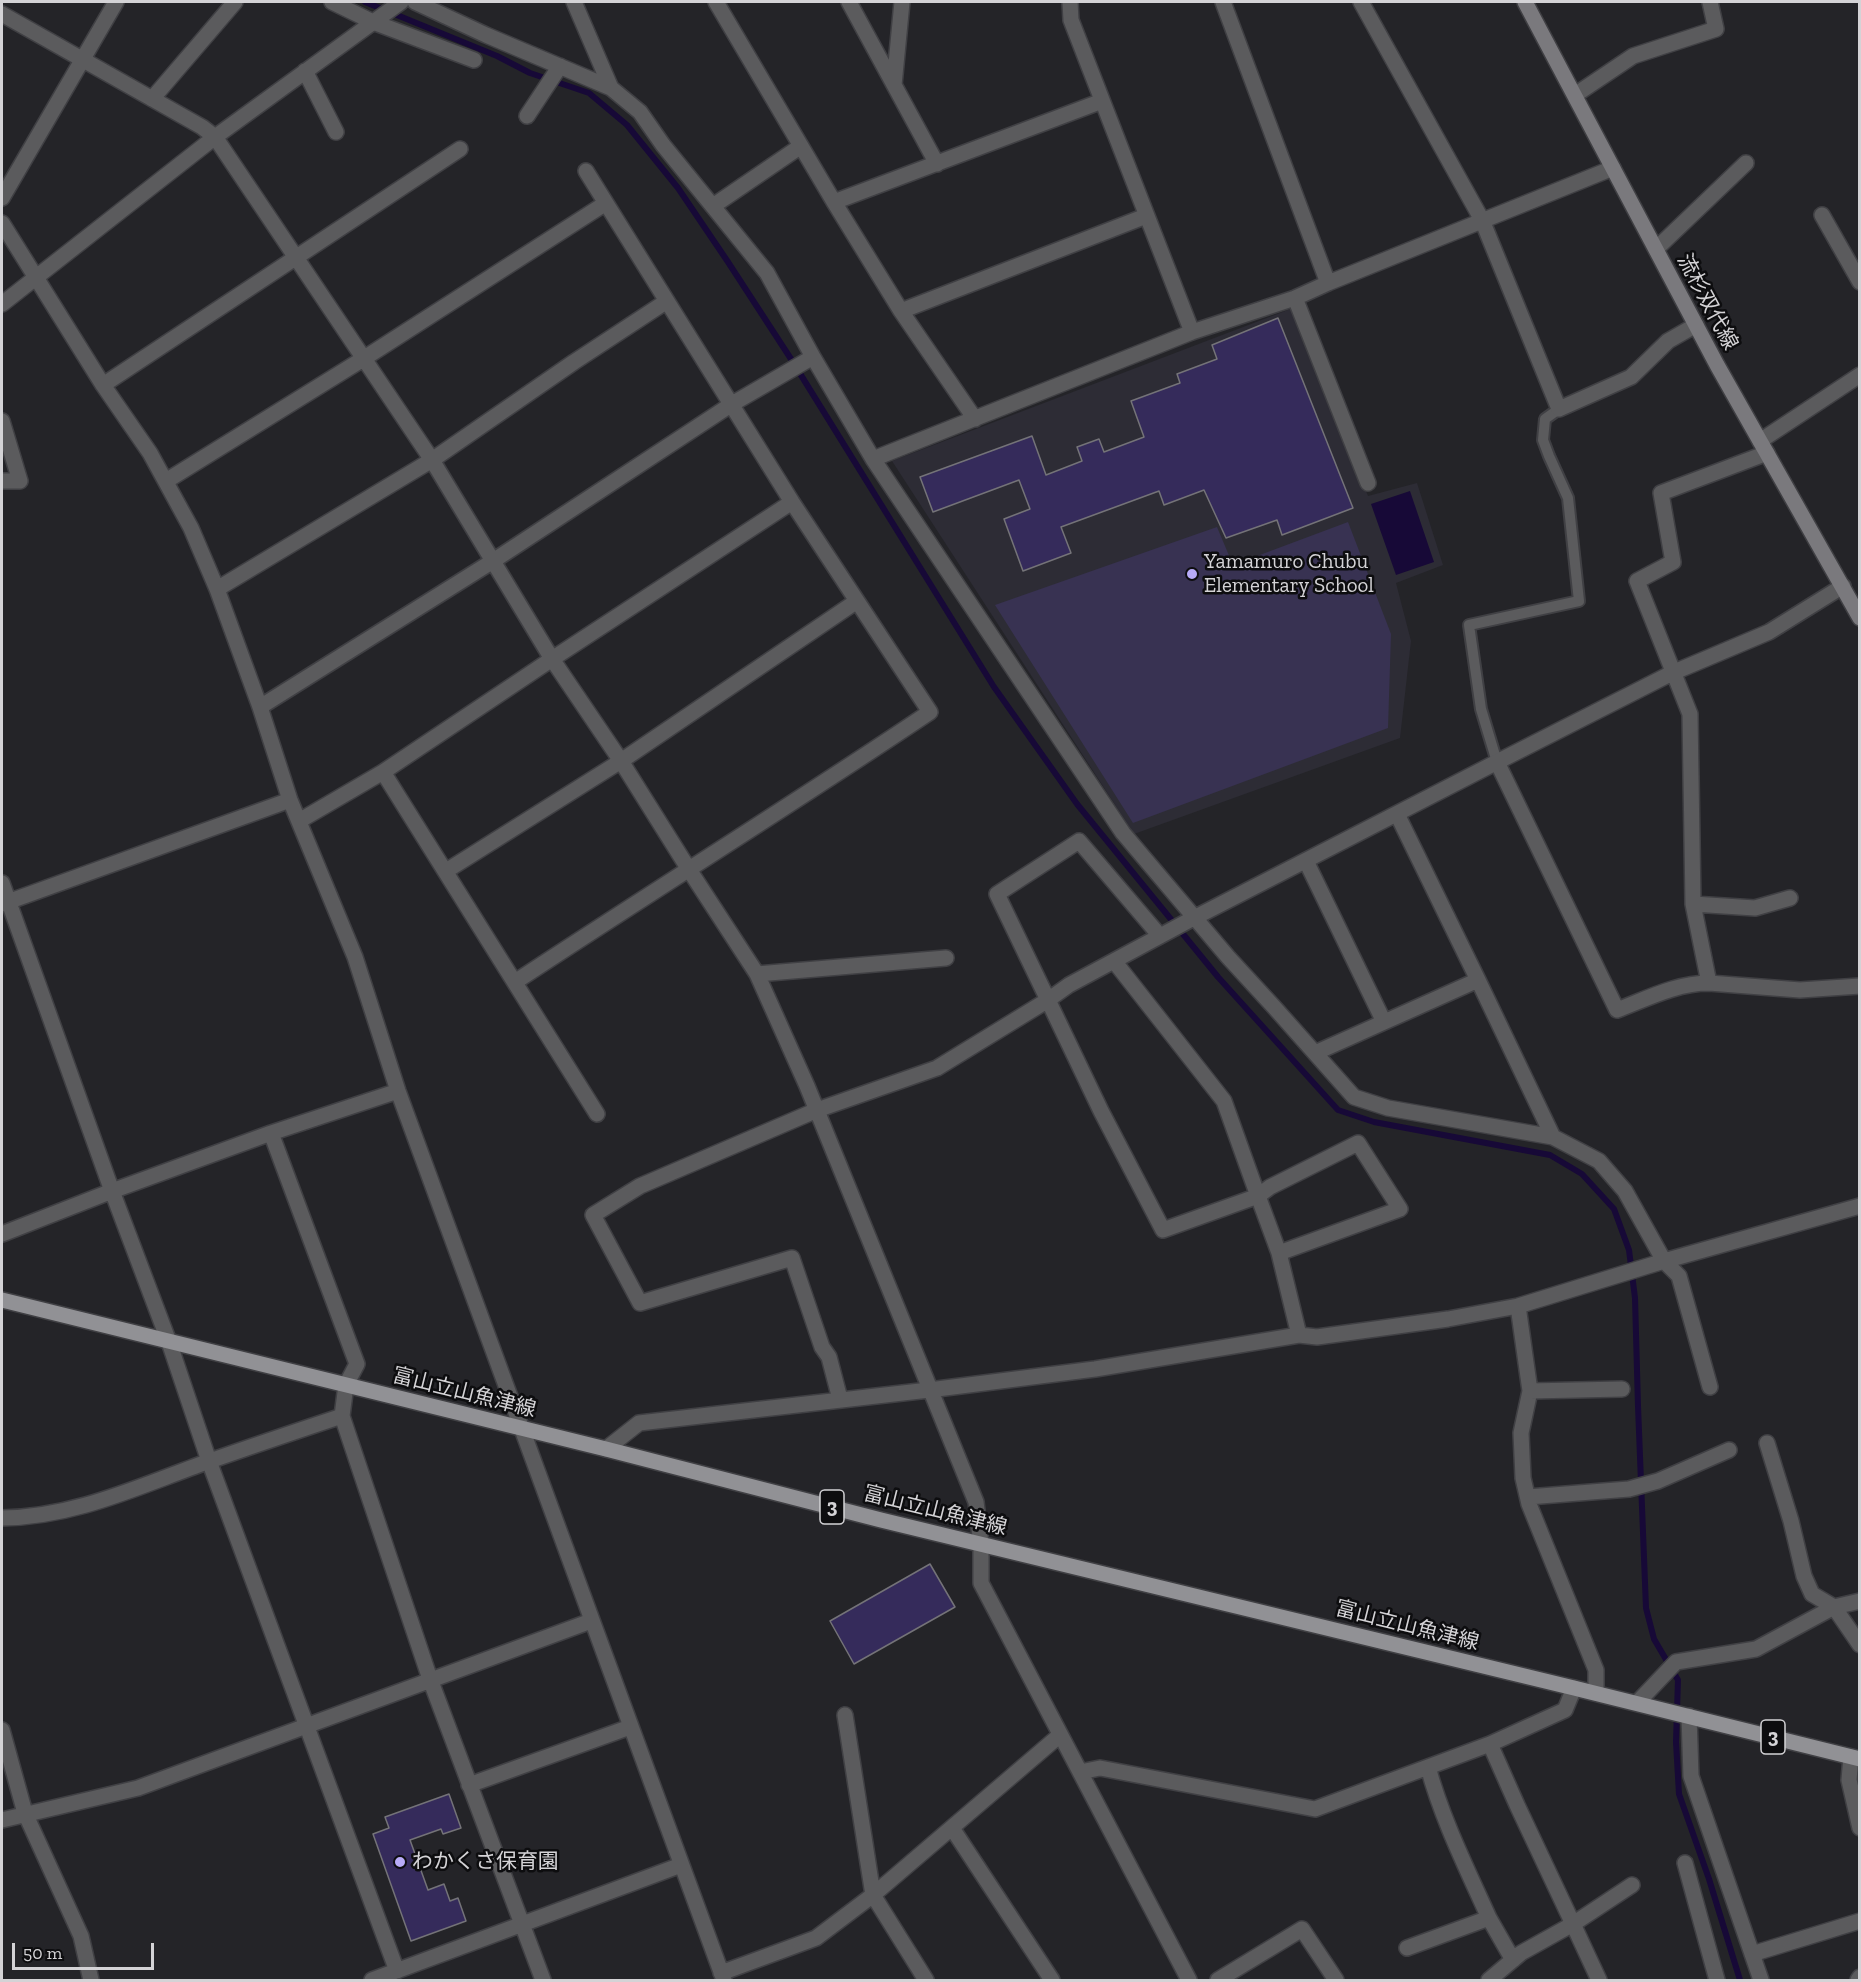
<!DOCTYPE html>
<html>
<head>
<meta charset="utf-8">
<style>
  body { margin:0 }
  #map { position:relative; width:1861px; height:1982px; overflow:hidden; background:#242428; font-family:"Zilla Slab",serif }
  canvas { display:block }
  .frame { position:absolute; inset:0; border:3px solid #d4d3d6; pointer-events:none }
  .scale { position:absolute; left:12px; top:1943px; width:142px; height:27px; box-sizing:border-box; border:3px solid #d4d3d6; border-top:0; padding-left:8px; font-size:18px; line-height:21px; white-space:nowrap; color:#d4d3d6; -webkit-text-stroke:4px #0d0d0f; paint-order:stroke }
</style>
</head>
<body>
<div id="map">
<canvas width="1861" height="1982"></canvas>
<div class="frame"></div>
<div class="scale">50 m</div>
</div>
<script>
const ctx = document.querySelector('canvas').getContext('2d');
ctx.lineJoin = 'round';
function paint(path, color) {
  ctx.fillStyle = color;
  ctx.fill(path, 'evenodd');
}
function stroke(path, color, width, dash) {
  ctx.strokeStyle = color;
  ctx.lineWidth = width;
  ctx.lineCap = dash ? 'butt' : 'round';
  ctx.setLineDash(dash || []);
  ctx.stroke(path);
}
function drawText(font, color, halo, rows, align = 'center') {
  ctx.font = font + ' "Zilla Slab","Noto Sans JP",serif';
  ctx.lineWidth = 5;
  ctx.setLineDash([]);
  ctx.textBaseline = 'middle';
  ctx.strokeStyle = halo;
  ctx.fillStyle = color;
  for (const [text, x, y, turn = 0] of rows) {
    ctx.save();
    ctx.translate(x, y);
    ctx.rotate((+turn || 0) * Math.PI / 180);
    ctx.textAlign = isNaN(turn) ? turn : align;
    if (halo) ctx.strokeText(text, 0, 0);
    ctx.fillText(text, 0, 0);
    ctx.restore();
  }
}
paint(new Path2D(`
  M1293 308 1368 496 1417 483 1443 565 1396 583 1411 641 1400 738 1134 834 892 461Z`), '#2d2c35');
paint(new Path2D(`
  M1348 522 1391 634 1388 728 1133 823 995 605 1217 527 1233 565Z`), '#383252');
paint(new Path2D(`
  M1410 491 1434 562 1396 575 1371 504Z`), '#170937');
stroke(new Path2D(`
  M365 2 497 56 530 73 589 93 627 125 678 188 728 262 791 359 994 687 1077 804 1218 977 1338 1110 1374 1122 1550 1155 1582 1174 1614 1209 1629 1250 1635 1298 1638 1406 1646 1608 1654 1639 1678 1680 1676 1742 1679 1794 1709 1879 1740 1980`), '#170937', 6);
const building = new Path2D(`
  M1278 318 1353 508 1282 535 1277 520 1226 538 1204 490 1164 505 1159 491 1061 527 1071 553 1023 571 1004 519 1030 509 1019 480 933 512 920 477 1032 436 1046 475 1082 461 1077 447 1099 439 1104 452 1144 437 1131 401 1180 383 1177 374 1217 359 1212 345Z
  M930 1564 955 1607 854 1664 830 1621Z
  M449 1794 461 1828 443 1834 441 1829 410 1840 428 1890 444 1884 450 1901 458 1898 466 1921 411 1941 373 1834 389 1828 385 1817Z`);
paint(building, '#352b5b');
stroke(building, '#747378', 1.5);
const lane = new Path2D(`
  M1497 762 1481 709 1469 625 1579 601 1568 498 1549 456 1543 440 1545 419 1559 409`);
const street = new Path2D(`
  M332 2 373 22 474 60
  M415 2 486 35 611 88 640 112 663 145 767 273 813 357 873 459 1123 833 1228 957 1274 1007 1354 1097 1388 1108 1553 1137 1599 1161 1625 1191 1664 1261 1679 1276 1710 1387
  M574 2 611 88
  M716 2 834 202 901 311 975 419
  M849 2 937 164
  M1070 2 1071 20 1192 332
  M1223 2 1328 283
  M1361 2 1482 220 1559 409 1631 377 1668 341 1696 325
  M2 14 202 127 215 137 432 460 552 659 621 761 688 868 757 974 807 1086 976 1502 981 1544V1583L1189 1980
  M305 71 336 132
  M894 85 902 2
  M1575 95 1633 56 1716 29 1710 2
  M152 99 235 2
  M527 116 560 66
  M2 198 116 2
  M834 202 1102 101
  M713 206 801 146
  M1822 215 1860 282
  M2 223 103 385 150 453 191 528 217 589 260 707 290 800 355 957 398 1091 724 1980
  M1656 249 1746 163
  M1295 298 1368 483
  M2 304 215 137 401 2
  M901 311 1146 216
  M103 385 460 149
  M2 421 20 481H2
  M1760 441 1860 375
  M1767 453 1661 493 1673 562 1637 581 1690 714 1693 904 1709 983 1800 990 1860 986
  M873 459 1192 332 1295 298 1328 283 1613 168
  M166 481 363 359 606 203
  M217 589 432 460 574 362 667 301
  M260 707 493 561 732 404 813 357
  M1497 762 1617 1010C1646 999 1677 983 1709 983
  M383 772 597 1114
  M1397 814 1478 980 1553 1137
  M299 821 383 772 552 659 792 502
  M1306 861 1384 1022
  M446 871 621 761 857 601
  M2 883 112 1191 169 1342 209 1461 397 1971
  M2 904 290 800
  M1693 904 1755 908 1790 898
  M1114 961 1224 1101 1258 1196 1270 1187 1358 1143 1400 1209 1279 1253
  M757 974 946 958
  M515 982C653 891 793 804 930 712L792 502 586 171
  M1315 1053 1478 980
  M271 1133 357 1364 346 1385 342 1416 430 1679 543 1980
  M2 1234 112 1191 271 1133 398 1091
  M1518 1306 1530 1391 1521 1433 1523 1478 1529 1504 1596 1670V1693
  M1299 1335 1279 1253 1258 1196 1163 1230 1101 1111 1048 1000 1069 985 1188 921 1497 762 1672 673 1769 632 1843 586
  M1530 1391 1622 1389
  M840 1399 829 1357 822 1347 792 1258 640 1303 593 1215 640 1186 817 1110 937 1068 1048 1000 997 894 1079 841 1160 936
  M1767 1443 1791 1521 1804 1576 1812 1594 1834 1607 1860 1645
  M606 1449 639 1423 929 1390 1095 1369 1299 1335 1317 1337 1448 1319 1518 1306 1664 1261 1860 1206
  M1528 1497 1629 1489 1658 1481 1729 1450
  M2 1518C76 1517 139 1486 207 1462 252 1446 297 1431 342 1416
  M1637 1703 1676 1662 1756 1649 1834 1607 1860 1601
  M845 1715 873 1895 926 1980
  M1689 1716 1691 1776 1761 1980
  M2 1730 25 1813 81 1936 91 1980
  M1490 1744 1565 1710 1574 1688
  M1851 1757 1849 1780 1860 1828
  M1428 1767 1490 1744 1517 1805 1573 1924 1632 1885
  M1080 1772 1100 1768 1315 1809 1428 1767C1442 1819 1467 1869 1489 1918
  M469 1785 630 1727
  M2 1820 138 1788 591 1621
  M952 1828 1052 1980
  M1685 1863 1717 1980
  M1407 1948 1489 1918 1513 1960
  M1752 1954 1860 1921
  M721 1973 816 1938 873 1895 1060 1735
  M372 1980 681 1865
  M1218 1980 1302 1929 1336 1980
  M1489 1980 1521 1953 1573 1924 1599 1980
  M1858 1980 1860 1977`);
const secondary = new Path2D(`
  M1525 2 1717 365 1860 618`);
const primary = new Path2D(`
  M2 1300 606 1449 881 1520 1574 1688 1860 1759`);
stroke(lane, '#404044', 14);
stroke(street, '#404044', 18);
stroke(secondary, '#404044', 18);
stroke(primary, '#404044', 18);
stroke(lane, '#5b5b5d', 10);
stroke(street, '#5b5b5d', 15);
stroke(secondary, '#7a797d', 15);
stroke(primary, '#919195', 15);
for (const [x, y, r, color] of [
  [1192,574,6,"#b8abf7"],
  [400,1862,6,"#b8abf7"]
]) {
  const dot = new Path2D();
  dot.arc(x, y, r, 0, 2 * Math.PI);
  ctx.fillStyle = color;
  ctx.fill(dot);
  stroke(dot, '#0d0d0f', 2);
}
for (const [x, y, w] of [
  [832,1507,24],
  [1773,1737,24]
]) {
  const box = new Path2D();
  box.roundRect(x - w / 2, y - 17, w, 34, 4.5);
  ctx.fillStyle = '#0d0d0f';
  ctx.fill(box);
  stroke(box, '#d4d3d6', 1.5);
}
drawText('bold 20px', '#d4d3d6', null, [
  ["3",832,1507],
  ["3",1773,1737]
]);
drawText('21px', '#d4d3d6', '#0d0d0f', [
  ["流杉双代線",1707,302,62],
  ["富山立山魚津線",464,1393,14],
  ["富山立山魚津線",935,1511,14],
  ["富山立山魚津線",1407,1626,14]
]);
drawText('21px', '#d4d3d6', '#0d0d0f', [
  ["Yamamuro Chubu",1204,562],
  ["Elementary School",1204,586],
  ["わかくさ保育園",412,1862]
], 'left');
</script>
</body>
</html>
